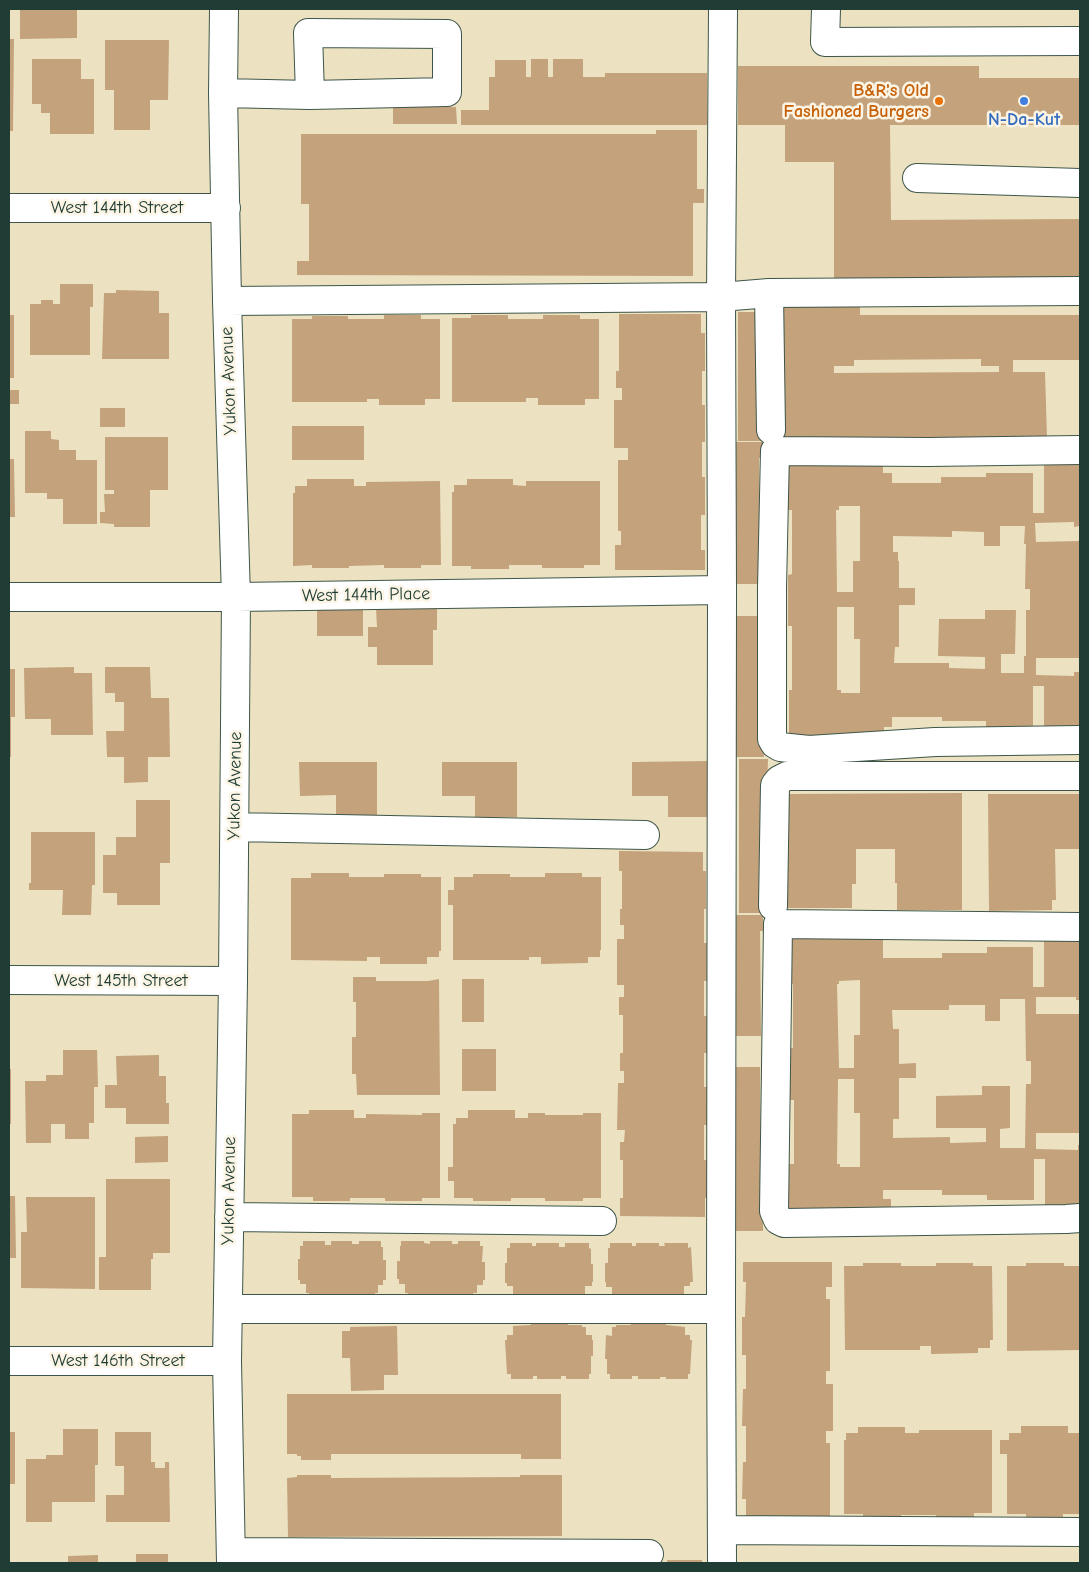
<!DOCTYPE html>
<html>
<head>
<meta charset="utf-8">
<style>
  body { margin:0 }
  #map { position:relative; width:1089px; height:1572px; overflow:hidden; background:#ece2c1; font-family:"Comic Neue",sans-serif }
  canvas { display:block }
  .frame { position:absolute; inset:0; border:10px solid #1f3d34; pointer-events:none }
</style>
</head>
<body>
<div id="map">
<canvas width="1089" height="1572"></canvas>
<div class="frame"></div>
</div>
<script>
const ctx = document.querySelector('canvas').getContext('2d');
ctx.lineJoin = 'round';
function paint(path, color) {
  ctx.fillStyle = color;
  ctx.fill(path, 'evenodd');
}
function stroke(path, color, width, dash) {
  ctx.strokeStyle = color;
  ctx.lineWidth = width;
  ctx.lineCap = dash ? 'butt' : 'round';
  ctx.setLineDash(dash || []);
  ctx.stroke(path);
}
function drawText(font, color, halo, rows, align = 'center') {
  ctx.font = font + ' "Comic Neue",sans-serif';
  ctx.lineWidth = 5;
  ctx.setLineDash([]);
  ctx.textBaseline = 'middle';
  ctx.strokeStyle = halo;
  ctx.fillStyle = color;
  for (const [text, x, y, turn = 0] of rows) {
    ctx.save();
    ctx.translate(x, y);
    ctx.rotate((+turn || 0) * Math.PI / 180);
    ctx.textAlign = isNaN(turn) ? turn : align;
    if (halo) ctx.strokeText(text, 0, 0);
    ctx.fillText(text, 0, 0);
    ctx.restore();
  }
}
paint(new Path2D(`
  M20 9H77V38L20 39Z
  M9 39H14L13 131H9Z
  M105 40H169L168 100H150V130H114V90H105Z
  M32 59H81V79H94V134H50V113H41V104H32Z
  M531 59H548V77H553V59H583V77H605V73H707V125H461V110H489V77H495V60H526V77H531Z
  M738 66H979V78H1080V125H890L891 220 1080 219V283H834V162H785V125H738Z
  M393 107H456L457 124H393Z
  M656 130H697V189H704V203H693V276L297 275V261H309V204H301V134H656Z
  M60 284H93V307H90V355H30V304H41V300H53V304H60Z
  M116 290 159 291V313H169V359H102L104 293H116Z
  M784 296H860V315H1080V360H1013V372H1045L1047 437H785V382H780V352H784ZM981 359V366H999V372L834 373V366H854V360Z
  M738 312H762L763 441H738Z
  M619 314H701V333H705V371H702V405H705V442H702V477H705V515H701V550H705V570H615V545H621V531H618V460H628V448H614V400H622V388H616V371H619Z
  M9 315H14V378H9Z
  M384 315H421V319H440V399H425V405H379V399H367V402H292V319H312V316H348V319H384Z
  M471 315H508V319H543V315H580V319H599V399H585V405H538V398H526V402H452V318H471Z
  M9 390H19V404H9Z
  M100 408H125V427H100Z
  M292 426H364V460H292Z
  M25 431H51V439L59 440V450H76V460H97V524H63V499H47V493H25Z
  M105 437H168V490H150V527H114V524L100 523V512H105L104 494H114V490H105Z
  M734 442H763V458H759V584H734Z
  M788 456 883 457V473H892V483H941V477H986V473H1033V513H1044V462H1080V526L1074 527V522L1035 523 1036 542 1080 541V658H1036V675L1074 676V672H1080V737H1044V686H1033V727H986V721H942V717H892V727H884V744H789V690H792V626H788V575L792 574V510H788ZM839 506H860V561H853V592H837L836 510H839ZM1000 526H1025L1024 544H1026L1025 589H1030V610H1026V656H1024V673H1001V654H1015L1016 610H985V619H939L938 656 985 657V669L949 668V663H894L895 647H899V605H915V588H899V561H898V552H893V536L952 537V531L984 532V546H1000ZM837 607H854V639H860V693H841V690H837Z
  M9 459H14L15 517H9Z
  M307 479H354V486H366V482L440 481 441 565H421V568H384V565L349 566V568H312V565L293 566V493H295V486H307Z
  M467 479H513V485L526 486V481H600V565H584V568H542V565H509V569H471V566H452V492H454V485H467Z
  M317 603H363V636H317Z
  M415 607 437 608V630H433V665H377V647H368V627H377L376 608Z
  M735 616H759L764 757H735Z
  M74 667V673H92L93 735H51V719H25L24 668Z
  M105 667H150L151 698H169L170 757H148V782L124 783V757H107L106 731H124V702H115V693H105Z
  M9 669H15V717H11V757H9Z
  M739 759H768L763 913H739Z
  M710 761V817H668V796H632V762Z
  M299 762H377V817H336V795L300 796Z
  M442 762H517V817H475V796H442Z
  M962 793V910H897V883H895V849H856V884H852V908H788V794Z
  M988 794H1080V849H1055L1056 900H1052V910L989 911Z
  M136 800H170V863H160V905H117V893H103V855H116V837H136Z
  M31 832H95V885H92L91 915H62L63 890H29V883H31Z
  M619 851 703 852V871H706V909H704V943H707V981H704V1016H707V1053H704V1087H707V1125H704V1160H707V1198H705V1217L620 1216V1198H623V1160H620V1142H624L625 1130H617L618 1083H624V1071H620V1053H623V1015H619V997H624V985H617V939H624V925H620V909H622V871H619Z
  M311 873H349V877H384V874H421V877H441V951H439V957H427V964H380V957H367V961L291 960V878H311Z
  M545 873H582V877H601V950H600V957H588V963L541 964V957H529V960H453V905H448V890H454V877H473V874H510V877H545Z
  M735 915H763V931H760L761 1036H735Z
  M789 930H883V958H942V953H987V947H1033V987H1044V936H1080V1000H1076V997H1036V1014H1080V1133H1036V1149L1078 1150V1145H1080V1211H1045V1159H1034V1200H987V1195H942V1190H883V1199H891V1212L789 1218V1164H794V1100H789V1048H793V984H789ZM860 980V1035H854V1068H839L837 984H839V981ZM1000 999H1025L1026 1061H1031V1084H1026L1025 1148H1000V1129L1010 1128V1086H982V1095L936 1096V1128H986V1142L950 1143V1137L893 1138V1119H899V1078H916V1063L899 1064V1029H893L892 1010H949V1005H985V1021H1000ZM838 1079H854V1113H860V1167H840V1164H837Z
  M353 977H376V981H428L439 979 440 1095H357L356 1074H352V1037H356V1002H353Z
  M462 979H484V1022H462Z
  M462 1049H496V1091H462Z
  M63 1050H97L98 1087H94V1123H89V1139H65V1124H51V1143H26L25 1081H46V1075H63Z
  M159 1055V1076H166V1103H169V1124H126V1108H105V1085H117L116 1056Z
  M735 1067H760L761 1217H763V1231H735Z
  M9 1069H11V1124H9Z
  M309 1110H354V1118H366V1114L422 1115V1113H440V1198H422V1201H385V1198H350V1201H313V1197H292V1114H309Z
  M468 1110H515V1118H528V1113H545V1115H583V1113H601V1198H583V1201H545V1198H511V1201H473V1198H454V1181H448V1167H453V1124H456V1118H468Z
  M168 1136V1162L135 1163V1137Z
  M106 1179H170V1253H153V1259H151V1290H99V1257H106Z
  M9 1196H15L16 1258H9Z
  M26 1197H95V1289L21 1288V1232H27Z
  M303 1241H325V1245H331V1241H352V1244H359V1241H381V1247H383V1260H386V1280H383V1285H378V1293H375V1295H359V1297H324V1295H309V1293H306V1284H300V1280H298V1259H300V1246H303Z
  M401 1241H424V1243L430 1244V1241H452V1244H458V1241H480V1246H483L482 1262H485V1280H483V1285H477V1293H473V1295H459V1297H423V1295H408V1293H405V1284H399V1279H397V1261H400V1246H401Z
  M510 1243H532V1246H536V1243H559V1247H565V1243H589V1248L591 1249V1264H593V1282H592V1286H585V1296L513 1297V1286H507V1283H505V1263H507V1248H510Z
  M610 1243H632V1246H636V1243H659V1246H665L664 1243H688V1248L691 1247 693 1282H690V1286H684V1295H681V1297L612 1296V1287H606V1282H605V1263H608V1248H610Z
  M743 1262H832V1287H826V1299H830V1371H826V1384H833V1431H826V1443H830V1518H746V1499H742L743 1462H746V1426H742L743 1389H746V1355H742V1317H745L746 1282H743Z
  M863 1263H901V1266H936V1263H973V1266H992L993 1340H990V1348H978V1353L931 1354V1346H920V1350H845L844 1266H863Z
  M1026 1263H1064V1266H1080V1350L1007 1351V1266H1026Z
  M531 1323H568V1325H582V1327H586V1335H592V1340H593V1356H591V1374H589V1379H566V1376H561V1379H537V1376H533V1379H511V1374H507L505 1340H507V1335H513V1326L531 1325Z
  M631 1323H666V1325L685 1327V1335H690V1340H692L690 1374H688V1379H666V1377H660V1379H638V1376H632V1379H610V1374H607V1359H605L606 1335 612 1336V1327H616V1325H631Z
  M397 1326 398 1375H384V1390L351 1391 350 1358H342V1331H350V1327Z
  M287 1394H561V1459H521V1454H331V1460H301V1456H297V1454H287Z
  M1021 1426H1068V1433H1080V1514H1063V1517H1026V1514H1007V1454H1000V1440H1009V1433H1021Z
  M858 1427H905V1433H919V1430H992V1513H974V1517H936V1515H901V1517H863V1514H844V1440H846V1433H858Z
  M63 1429H98V1465H95V1502H52V1522H26V1459H46V1455H63Z
  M9 1432H15V1484H9Z
  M115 1432H151V1462H155V1468H165V1462H169L170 1522H106V1495H124V1466H115Z
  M297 1475H331V1478L520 1477V1475H562V1536L288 1537 287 1478 297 1477Z
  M136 1554H168V1563H136Z
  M98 1555V1563H68V1556Z
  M667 1560H702V1563H667Z`), '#c3a27c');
const minor = new Path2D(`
  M224 9 223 93 227 301 236 597 233 981 227 1361 231 1563
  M826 9 825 42 1080 41
  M223 93 310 95 447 92V34L308 33 310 95
  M917 178 1080 183
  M9 208H226
  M769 293 771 430
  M227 301 721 297 769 293 1080 291
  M1080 450 928 452 775 451 772 588V739L775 744 780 747 809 750 935 742 1080 740
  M9 597H236L722 590
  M235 827 645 835
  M773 906 775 785 779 780 787 776H1080
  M1080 927 778 924 774 1211 778 1220 784 1223 1066 1219 1080 1218
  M9 980 233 981
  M229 1217 602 1221
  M228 1309H721
  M9 1361H227
  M722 1530 1080 1532
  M231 1552 649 1554
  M722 1563 721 1309 722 590 721 297 723 9`);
stroke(minor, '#3e5649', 30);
stroke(minor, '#fff', 28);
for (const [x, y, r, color] of [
  [939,101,5,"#e8710a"],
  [1024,101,5,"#3f7fe0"]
]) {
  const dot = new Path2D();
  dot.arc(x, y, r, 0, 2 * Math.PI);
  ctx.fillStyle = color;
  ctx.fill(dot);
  stroke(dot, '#fcf5e5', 2);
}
drawText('bold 18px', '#c56008', '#fcf5e5', [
  ["B&R's Old",929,91],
  ["Fashioned Burgers",929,112]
], 'right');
drawText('bold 18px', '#366cbe', '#fcf5e5', [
  ["N-Da-Kut",1024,120]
]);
drawText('18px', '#1f3d34', '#fcf5e5', [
  ["West 144th Street",117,208],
  ["Yukon Avenue",229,381,-92],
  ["West 144th Place",366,595,-1],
  ["Yukon Avenue",235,786,-89],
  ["West 145th Street",121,981],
  ["Yukon Avenue",229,1191,-89],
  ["West 146th Street",118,1361]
]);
</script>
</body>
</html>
